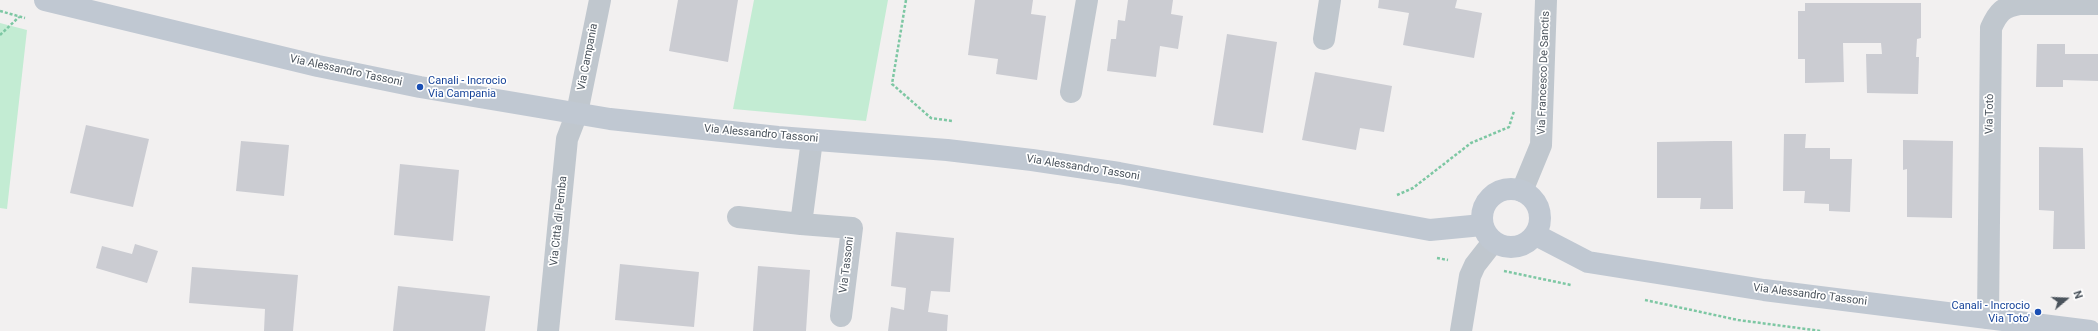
<!DOCTYPE html>
<html>
<head>
<meta charset="utf-8">
<style>
  body { margin:0 }
  #map { position:relative; width:2098px; height:331px; overflow:hidden; background:#f2f0f0; font-family:Roboto,sans-serif }
  canvas { display:block }
  .north { position:absolute; left:2046px; top:279px; width:40px; height:40px; -webkit-text-stroke:3px #fff; paint-order:stroke; rotate:71deg; font-size:11px; font-weight:700; line-height:16px; text-align:center; color:#4a535c }
  .north::after { content:''; display:block; margin:auto; width:14px; height:18px; background:#4a535c; clip-path:polygon(50% 0,100% 100%,50% 72%,0 100%) }
</style>
</head>
<body>
<div id="map">
<canvas width="2098" height="331"></canvas>
<div class="north">N</div>
</div>
<script>
const ctx = document.querySelector('canvas').getContext('2d');
ctx.lineJoin = 'round';
function paint(path, color) {
  ctx.fillStyle = color;
  ctx.fill(path, 'evenodd');
}
function stroke(path, color, width, dash) {
  ctx.strokeStyle = color;
  ctx.lineWidth = width;
  ctx.lineCap = dash ? 'butt' : 'round';
  ctx.setLineDash(dash || []);
  ctx.stroke(path);
}
function drawText(font, color, halo, rows, align = 'center') {
  ctx.font = font + ' Roboto,sans-serif';
  ctx.lineWidth = 3.5;
  ctx.setLineDash([]);
  ctx.textBaseline = 'middle';
  ctx.strokeStyle = halo;
  ctx.fillStyle = color;
  for (const [text, x, y, turn = 0] of rows) {
    ctx.save();
    ctx.translate(x, y);
    ctx.rotate((+turn || 0) * Math.PI / 180);
    ctx.textAlign = isNaN(turn) ? turn : align;
    if (halo) ctx.strokeText(text, 0, 0);
    ctx.fillText(text, 0, 0);
    ctx.restore();
  }
}
paint(new Path2D(`
  M754 0H888L866 121 733 109Z
  M0 23 27 30 7 209 0 208Z`), '#c3ecd3');
paint(new Path2D(`
  M678 0H738L728 62 669 51Z
  M975 0H1033L1031 14 1046 16 1037 80 996 74 998 59 968 55Z
  M1128 0H1173L1171 14 1183 16 1178 49 1160 46 1156 77 1107 71 1111 39H1116L1118 20 1125 21Z
  M1379 0H1457L1455 8 1482 13 1474 58 1403 45 1409 13 1378 8Z
  M1805 3H1921V38L1917 39 1916 57H1919L1918 94 1867 93 1866 54H1882L1881 43H1843L1844 82 1805 83V59H1798V11H1805Z
  M1227 34 1277 42 1263 133 1213 125Z
  M2037 44H2065V54H2098V81L2063 80V87H2036Z
  M1315 72 1392 86 1384 132 1360 128 1356 150 1302 140Z
  M86 125 149 139 133 207 70 193Z
  M1784 134H1806L1805 148H1830V159H1852L1850 212 1829 211V204L1804 203 1805 191H1783Z
  M1903 140 1953 141 1952 218 1907 217V169L1903 170Z
  M241 141 289 145 284 196 236 191Z
  M1715 141H1732L1733 209H1700L1701 198H1657V142Z
  M2039 147 2083 148 2085 249H2053L2054 211 2039 210Z
  M400 164 459 170 453 241 394 235Z
  M896 232 954 238 950 292 931 291 928 312 948 315 947 331H888L891 307 904 310 906 288 891 286Z
  M135 244 158 251 147 283 96 268 102 246 132 254Z
  M620 264 699 272 694 327 615 320Z
  M758 266 810 270 806 331H753Z
  M192 267 298 275 293 331H264L265 309 189 303Z
  M398 286 490 296 485 331H393Z`), '#cbccd2');
stroke(new Path2D(`
  M906 0 892 84 931 118 952 121
  M0 11 25 18
  M0 35 19 17
  M1397 195 1413 188 1471 143 1509 127 1514 111
  M1437 258 1448 260
  M1504 271 1571 285
  M1645 300 1738 320 1821 331`), '#7dc7a3', 2.5, [3, 2]);
stroke(new Path2D(`
  M1324 39 1330 0
  M1071 92 1087 0
  M812 140 801 224 852 228 841 316
  M1522 191 1541 145 1546 0
  M738 217 801 224
  M1988 318 1991 28C1998 12 2003 7 2020 4H2098
  M548 331 567 139 577 113 600 0
  M1461 331 1470 276 1475 265 1493 242`), '#c0c7ce', 22);
stroke(new Path2D(`
  M45 0 318 66 420 87 610 119 778 137 947 150 1032 160 1119 173 1430 230 1482 225
  M1482 218a29 29 0 1 1 58 0a29 29 0 1 1-58 0Z
  M1536 235 1588 262 1764 290 2090 331`), '#c0c8d2', 22);
for (const [x, y, r, color] of [
  [420,87,4,"#1a4fb4"],
  [2038,312,4,"#1a4fb4"]
]) {
  const dot = new Path2D();
  dot.arc(x, y, r, 0, 2 * Math.PI);
  ctx.fillStyle = color;
  ctx.fill(dot);
  stroke(dot, '#fff', 1.5);
}
drawText('11px', '#4a535c', '#fff', [
  ["Via Campania",588,57,-79],
  ["Via Alessandro Tassoni",346,71,12],
  ["Via Francesco De Sanctis",1544,73,-88],
  ["Via Totò",1990,114,-89],
  ["Via Alessandro Tassoni",761,134,5],
  ["Via Alessandro Tassoni",1083,168,9],
  ["Via Città di Pemba",559,221,-84],
  ["Via Tassoni",847,265,-83],
  ["Via Alessandro Tassoni",1810,295,7]
]);
drawText('11px', '#164399', '#fff', [
  ["Canali - Incrocio",428,81],
  ["Via Campania",428,94],
  ["Canali - Incrocio",2030,306,"right"],
  ["Via Toto'",2030,319,"right"]
], 'left');
</script>
</body>
</html>
